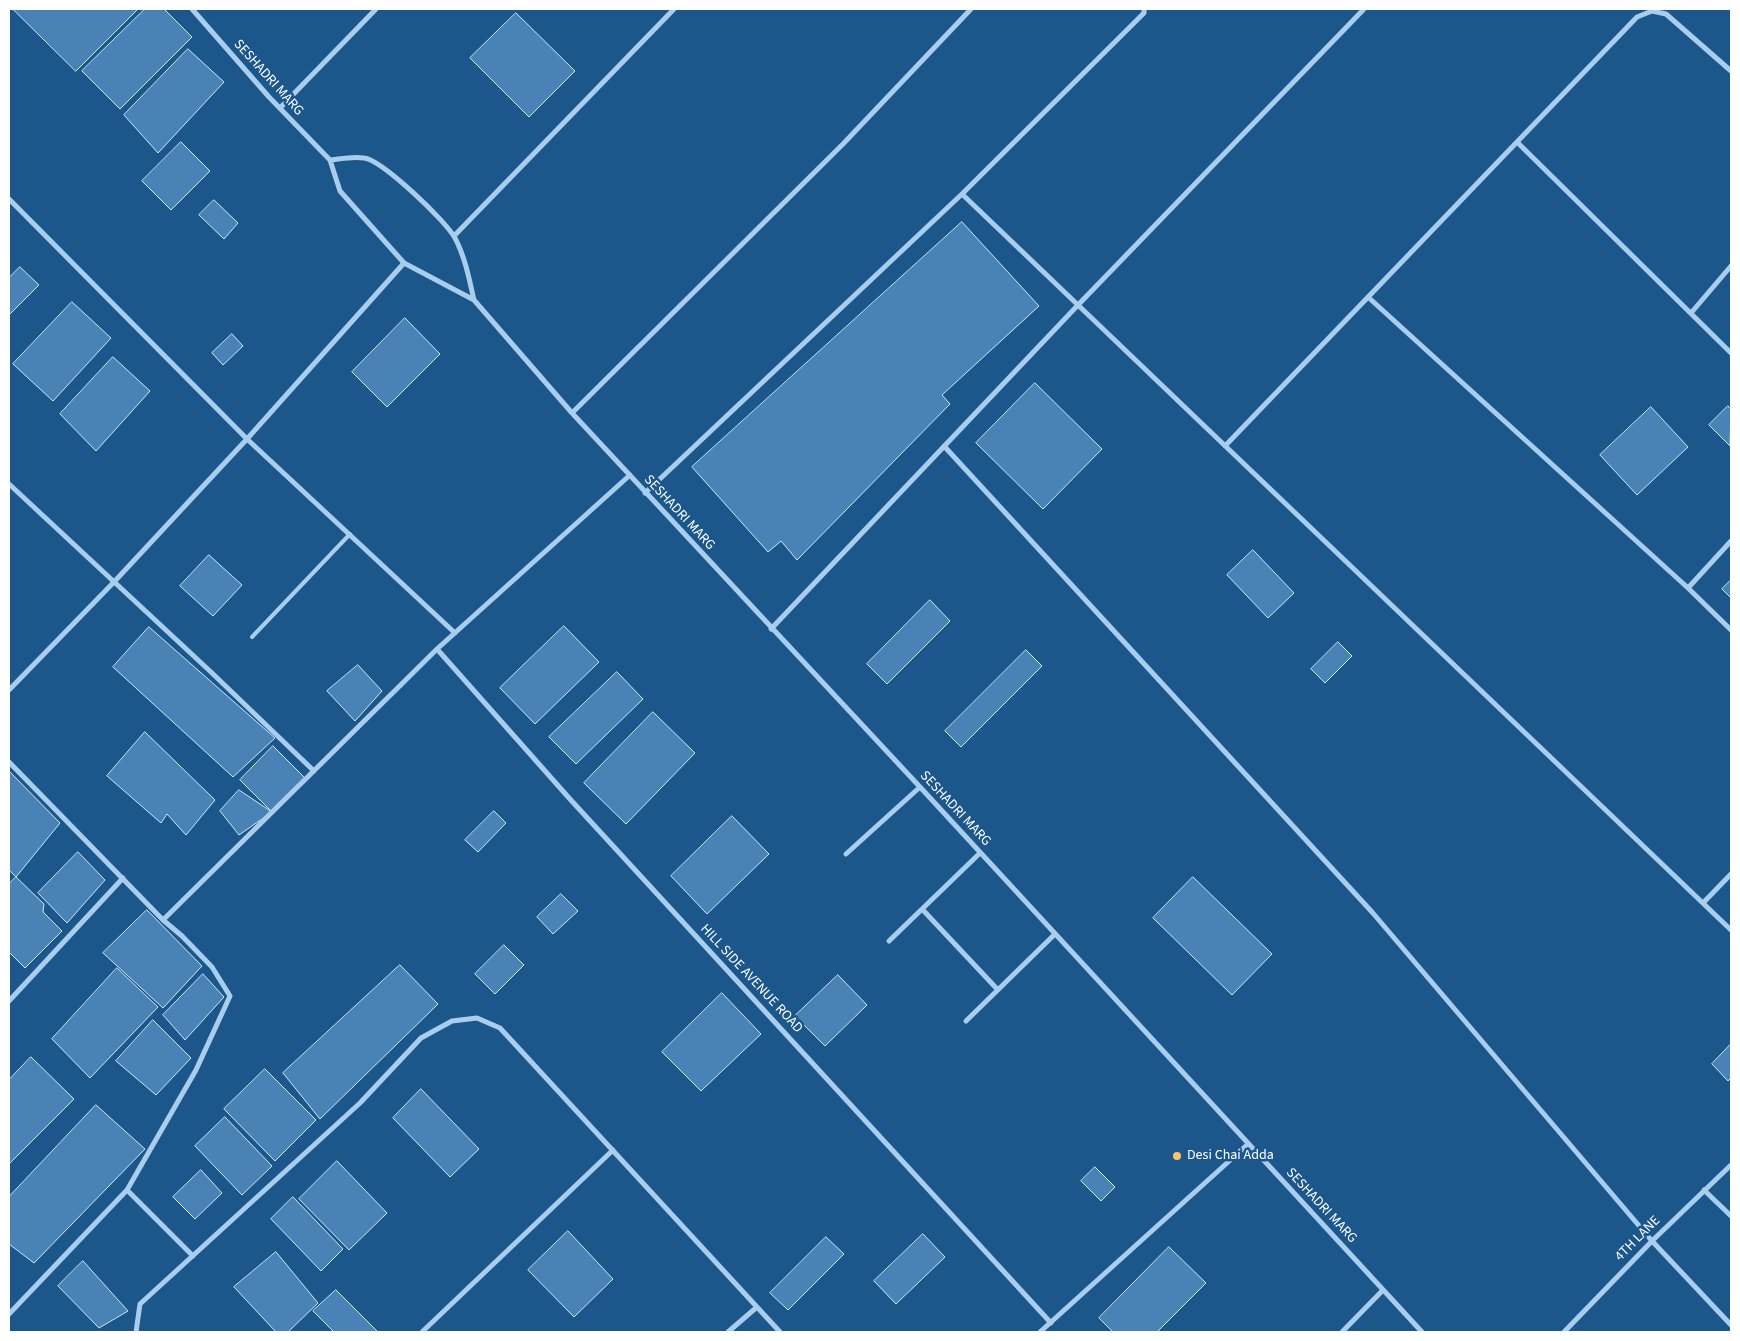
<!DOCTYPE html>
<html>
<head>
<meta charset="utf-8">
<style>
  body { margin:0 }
  #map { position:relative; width:1740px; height:1341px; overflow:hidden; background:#1c578c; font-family:"Source Sans 3",sans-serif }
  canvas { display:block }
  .frame { position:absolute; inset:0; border:10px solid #fff; pointer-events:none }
</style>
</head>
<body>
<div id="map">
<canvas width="1740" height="1341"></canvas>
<div class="frame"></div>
</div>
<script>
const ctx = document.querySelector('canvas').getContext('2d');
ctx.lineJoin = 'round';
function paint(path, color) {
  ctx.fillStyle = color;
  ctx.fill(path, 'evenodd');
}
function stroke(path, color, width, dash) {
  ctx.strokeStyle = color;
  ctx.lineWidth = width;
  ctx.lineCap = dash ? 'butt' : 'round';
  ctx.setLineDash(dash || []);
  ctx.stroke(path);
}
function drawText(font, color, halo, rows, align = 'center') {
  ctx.font = font + ' "Source Sans 3",sans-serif';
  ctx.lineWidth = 5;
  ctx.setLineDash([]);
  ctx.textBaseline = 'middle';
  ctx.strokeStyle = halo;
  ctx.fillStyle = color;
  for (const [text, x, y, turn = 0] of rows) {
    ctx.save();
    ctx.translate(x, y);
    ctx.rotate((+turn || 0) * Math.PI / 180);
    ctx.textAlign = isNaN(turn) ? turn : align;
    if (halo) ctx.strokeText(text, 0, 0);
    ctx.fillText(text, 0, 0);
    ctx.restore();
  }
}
const building = new Path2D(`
  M13 9H138L76 71Z
  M145 9H164L192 37 120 109 82 71Z
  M516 13 575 71 529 117 470 58Z
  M188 49 224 82 158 153 124 115Z
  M181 142 210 171 171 210 142 181Z
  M214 200 238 223 224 239 199 215Z
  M962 222 1039 306 942 395 950 404 797 560 781 541 768 552 692 467Z
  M20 267 39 285 9 315V278Z
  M72 302 111 338 53 401 13 364Z
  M405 318 440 354 387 407 352 372Z
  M232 334 243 346 223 365 212 353Z
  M113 357 150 391 96 451 60 414Z
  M1035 383 1102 449 1043 509 976 443Z
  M1728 406 1731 409 1730 446 1709 425Z
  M1651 407 1688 447 1637 495 1600 455Z
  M1253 550 1294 593 1268 618 1227 575Z
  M209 555 242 585 213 616 180 586Z
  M1731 580V598L1722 589Z
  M930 600 950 621 887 684 867 664Z
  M564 626 599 662 535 724 500 688Z
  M149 627 275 738 233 777 113 667Z
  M1338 642 1352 656 1325 683 1311 669Z
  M1026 650 1042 666 961 747 945 731Z
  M358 665 382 691 355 721 327 691Z
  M617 672 643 699 576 764 549 737Z
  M653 712 695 753 626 824 584 783Z
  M145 732 215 800 186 835 167 814 161 823 107 776Z
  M273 746 305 778 272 812 240 780Z
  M9 771 60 823 16 877 9 870Z
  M239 790 272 812 239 835 220 811Z
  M494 811 506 823 478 852 465 840Z
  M732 816 769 854 707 914 671 876Z
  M78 852 105 880 67 923 38 893Z
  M16 877 44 904 43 912 62 931 25 968 9 952V884Z
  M1193 877 1272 954 1232 995 1153 918Z
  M561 894 578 911 553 934 537 917Z
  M147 910 202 966 163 1008 103 953Z
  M504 945 524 965 495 994 475 974Z
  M400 965 438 1004 320 1119 283 1073Z
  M117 968 158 1007 90 1078 52 1039Z
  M203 974 224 997 185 1040 163 1015Z
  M838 975 867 1005 825 1046 795 1016Z
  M722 993 761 1034 701 1091 662 1052Z
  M153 1020 191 1058 156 1095 116 1061Z
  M1731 1044V1078L1728 1081 1712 1064Z
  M31 1057 74 1099 9 1164V1080Z
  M265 1069 316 1120 275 1161 224 1109Z
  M421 1089 479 1149 450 1177 393 1118Z
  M96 1105 145 1149 34 1263 9 1244V1197Z
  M225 1117 272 1166 242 1195 195 1146Z
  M337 1161 387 1213 349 1250 299 1199Z
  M1095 1167 1115 1187 1101 1201 1081 1181Z
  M201 1170 222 1193 195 1219 173 1197Z
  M293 1197 343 1249 321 1271 271 1219Z
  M568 1231 613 1279 574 1317 528 1270Z
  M923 1234 945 1257 896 1304 874 1281Z
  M826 1237 844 1254 788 1310 770 1293Z
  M1169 1247 1206 1283 1157 1332H1113L1099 1318Z
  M276 1252 318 1303 288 1332H276L234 1287Z
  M83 1261 128 1311 99 1328 58 1286Z
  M336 1290 378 1332H334L313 1311Z`);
paint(building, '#4983b6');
stroke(building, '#cee6f9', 1);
stroke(new Path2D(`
  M252 637 350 534`), '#a9ceed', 4);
stroke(new Path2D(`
  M192 9 269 97 330 160 340 191 404 263 474 300 572 413 920 787 1422 1332
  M280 108 376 9
  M1517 142 1731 353
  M330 160C340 159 353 156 364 158 382 160 446 221 455 238 465 257 469 278 474 300
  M962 194 1731 930
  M9 199 247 439 455 633
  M454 236 674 9
  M1368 297 1688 588 1731 630
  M1691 313 1731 266
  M572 413 843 144 971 9
  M944 446 1372 912 1652 1241 1731 1325
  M1225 446 1637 17 1652 11 1666 14 1731 71
  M9 484 212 673 314 771
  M645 493 962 194 1144 13V9
  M1688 588 1731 541
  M771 629 1078 305 1364 9
  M437 649 569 798 1051 1323
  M9 690 114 582 247 439 404 263
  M9 762 163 920 182 936 212 967 230 996 196 1070 127 1190 193 1256
  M846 854 920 787
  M1703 903 1731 874
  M922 909 998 990
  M163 920 437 649 630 475
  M889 941 980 853
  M9 1001 123 878
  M966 1021 1055 934
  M1704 1190 1731 1216
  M9 1314 127 1190
  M136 1332 140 1304 360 1103 421 1038 452 1021 477 1018 500 1028 780 1332
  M422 1332 613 1150
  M728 1332 757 1307
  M1040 1332 1248 1144
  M1342 1332 1383 1290
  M1564 1332 1652 1241 1731 1165`), '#a9ceed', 5);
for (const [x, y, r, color] of [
  [1177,1156,5,"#fdc467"]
]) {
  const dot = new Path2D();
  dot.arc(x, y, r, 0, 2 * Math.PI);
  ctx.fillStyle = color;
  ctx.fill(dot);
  stroke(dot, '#1c578c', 2);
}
drawText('14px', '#fff', '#1c578c', [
  ["SESHADRI MARG",268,78,48],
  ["SESHADRI MARG",679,513,47],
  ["SESHADRI MARG",955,809,47],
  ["HILL SIDE AVENUE ROAD",751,979,47],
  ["SESHADRI MARG",1321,1206,47],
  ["4TH LANE",1638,1239,-45]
]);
drawText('14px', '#fff', '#1c578c', [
  ["Desi Chai Adda",1187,1156]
], 'left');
</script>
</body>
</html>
